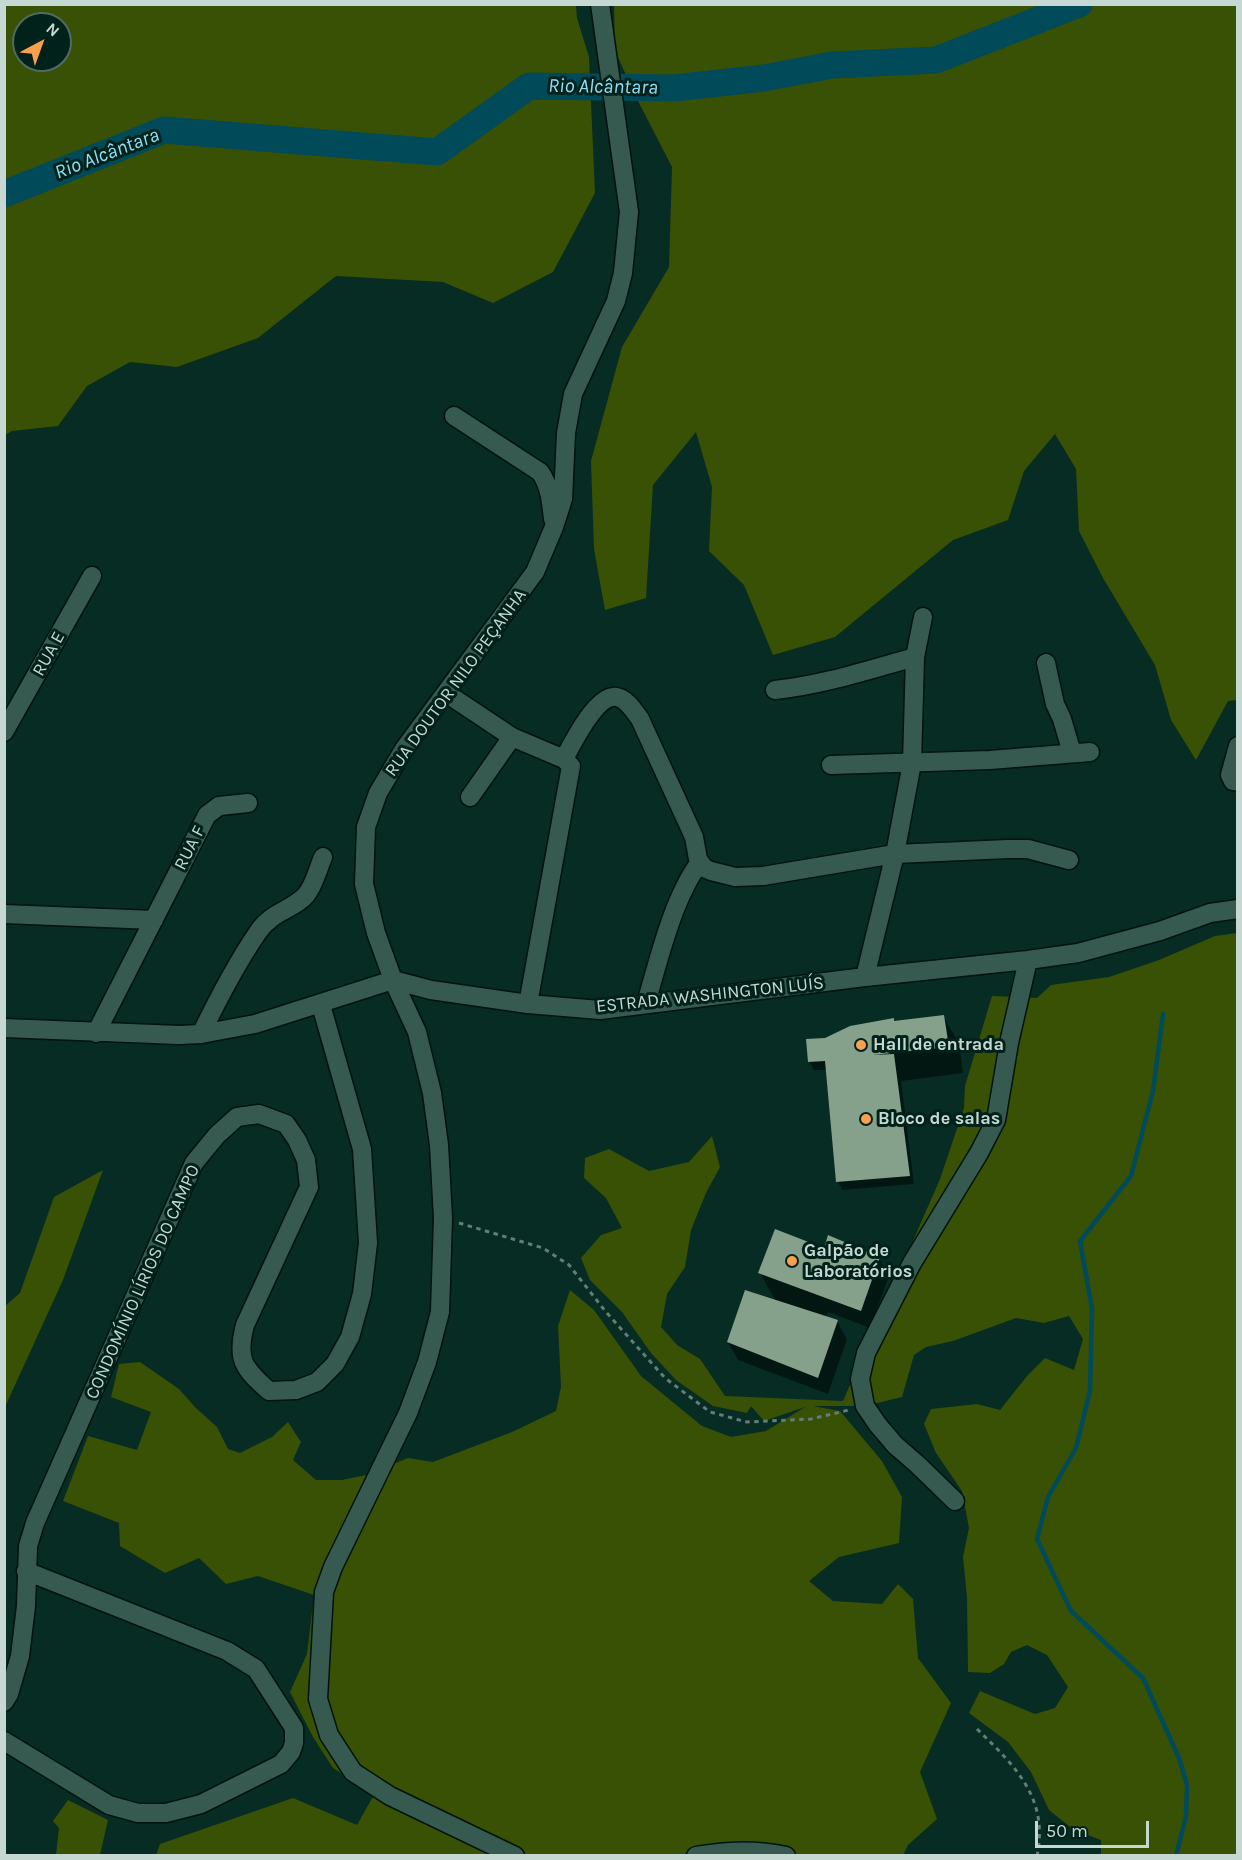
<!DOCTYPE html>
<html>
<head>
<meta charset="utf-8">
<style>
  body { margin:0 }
  #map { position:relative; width:1242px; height:1860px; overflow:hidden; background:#072c23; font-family:Karla,sans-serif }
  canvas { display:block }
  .frame { position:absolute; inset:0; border:6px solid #c5d8d1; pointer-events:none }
  .north { position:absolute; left:12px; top:12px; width:60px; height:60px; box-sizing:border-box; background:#00221a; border:2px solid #4f6b63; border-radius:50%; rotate:41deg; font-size:16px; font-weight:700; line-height:24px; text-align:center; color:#c5d8d1 }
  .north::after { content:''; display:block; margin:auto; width:21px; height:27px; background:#f99f4d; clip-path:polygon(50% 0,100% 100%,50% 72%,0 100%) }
  .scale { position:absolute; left:1035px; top:1821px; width:114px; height:27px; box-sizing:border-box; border:3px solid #c5d8d1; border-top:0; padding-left:8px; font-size:18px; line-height:21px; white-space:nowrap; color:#c5d8d1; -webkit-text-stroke:4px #00221a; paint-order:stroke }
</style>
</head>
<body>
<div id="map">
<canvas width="1242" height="1860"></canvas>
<div class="frame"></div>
<div class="north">N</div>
<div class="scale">50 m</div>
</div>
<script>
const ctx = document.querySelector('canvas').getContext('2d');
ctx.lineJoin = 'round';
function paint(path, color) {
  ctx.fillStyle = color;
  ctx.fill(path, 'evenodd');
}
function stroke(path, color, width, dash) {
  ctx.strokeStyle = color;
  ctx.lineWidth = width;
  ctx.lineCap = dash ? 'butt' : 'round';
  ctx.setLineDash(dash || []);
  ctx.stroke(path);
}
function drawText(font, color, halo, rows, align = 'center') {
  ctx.font = font + ' Karla,sans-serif';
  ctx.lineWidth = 6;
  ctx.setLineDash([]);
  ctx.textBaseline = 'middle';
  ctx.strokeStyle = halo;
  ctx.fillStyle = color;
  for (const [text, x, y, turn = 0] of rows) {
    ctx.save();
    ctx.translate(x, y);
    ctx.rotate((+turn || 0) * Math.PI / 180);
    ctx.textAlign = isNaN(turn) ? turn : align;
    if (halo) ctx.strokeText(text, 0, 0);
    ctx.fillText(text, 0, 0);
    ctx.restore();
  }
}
paint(new Path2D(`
  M5 4 576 5 577 18 589 57 595 193 553 272 493 303 443 282 336 276 258 338 177 367 130 362 87 386 58 426 12 431 5 435ZM24 24H60V60H24Z
  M614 5H1237V700L1228 701 1196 760 1171 720 1155 665 1103 578 1079 531 1076 469 1055 434 1024 471 1008 520 953 540 835 637 773 655 744 585 709 551 712 487 696 432 653 485 646 598 605 610 594 549 591 461 622 347 669 267 672 167 638 101 615 51Z
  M1237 933V1855H1101V1840L1074 1830 1049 1810 1031 1772 1008 1742 969 1713 980 1691 1035 1714 1055 1708 1068 1687 1047 1655 1027 1645 1011 1652 1004 1664 990 1673 968 1672 967 1597 963 1557 969 1528 962 1491 936 1453 924 1424 931 1409 977 1404 1000 1410 1027 1376 1045 1358 1074 1370 1083 1339 1069 1316 1044 1323 1016 1318 953 1341 926 1347 914 1355 902 1397 865 1406H813L840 1411 882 1461 902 1497 899 1543 839 1557 809 1581 833 1601 882 1604 898 1584 913 1599 918 1658 951 1703 920 1772 937 1819 908 1845 903 1855H156L160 1844 293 1798 357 1825 375 1793 333 1768 313 1737 290 1692 307 1654 314 1595 258 1576 226 1584 199 1558 165 1573 120 1546 119 1523 63 1501 88 1436 137 1450 151 1412 111 1397 119 1364 140 1362 179 1389 195 1407 217 1427 228 1449 240 1453 272 1437 288 1422 301 1442 293 1460 316 1480H342L366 1475 408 1458 433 1462 512 1432 556 1411 561 1387 558 1326 570 1290 594 1310 641 1376 702 1426 731 1437 766 1431 805 1407 764 1421 751 1406 747 1413 713 1406 676 1380 651 1353 622 1312 590 1280 581 1258 601 1235 622 1228 606 1198 584 1178 585 1158 609 1149 649 1171 689 1162 712 1136 720 1167 706 1193 691 1230 685 1267 667 1294 661 1327 677 1345 700 1359 725 1396 843 1401 940 1179 964 1108 965 1086 992 996 1037 998 1051 985 1109 977 1159 960 1215 936Z
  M103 1170 63 1280 5 1407V1306L20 1293 54 1197Z
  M68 1800 108 1820 100 1855H56L59 1828 53 1821Z`), '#385104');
paint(new Path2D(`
  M943 1016 959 1043 963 1073 901 1081 914 1184 842 1190 838 1182 827 1070H814L809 1061 824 1040 893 1019 895 1023Z
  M823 1249 879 1258 889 1276 870 1328 828 1312 826 1318 837 1321 847 1339 828 1394 738 1360 728 1342 776 1302 760 1273Z`), '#0007');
stroke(new Path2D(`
  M1163 1014 1153 1091 1131 1176 1080 1241 1092 1309 1090 1391 1076 1448 1048 1497 1037 1539 1071 1611 1143 1678 1179 1758 1187 1785 1186 1816 1176 1856`), '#004a5a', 4.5);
stroke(new Path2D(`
  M4 194 164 130 437 152 529 86 674 88 764 78 832 65 936 60 1079 4`), '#004a5a', 27);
paint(new Path2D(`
  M944 1015 949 1047 872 1055 894 1054 910 1176 836 1182 825 1061 808 1062 806 1039 825 1038 850 1026 894 1018V1021Z
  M775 1229 824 1248 828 1235 880 1257 861 1311 758 1273Z
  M745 1290 838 1320 818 1378 727 1342Z`), '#86a18b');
const minor = new Path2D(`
  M454 416 540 472C550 486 551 502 553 519
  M1046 663 1055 704 1062 719 1072 753
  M775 690C823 685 868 670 915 657
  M446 693 512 737 470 797
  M4 732 92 576
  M512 737 564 759 571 766 528 1004
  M1238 746 1230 775 1233 781 1238 782
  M564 759C572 744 597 693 617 697 627 699 634 711 640 719L694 837 698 859 704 868 711 871 735 877 763 876 895 854 1008 849H1028L1069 860
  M831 765 990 760 1090 752
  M4 914 154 920
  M865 977 895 854 912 763 915 657 923 617
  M646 1003C659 959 673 898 700 862
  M4 1028 179 1035 201 1034 255 1024 393 980 431 990 528 1004 600 1010 865 977 1028 960 1078 953 1160 931 1210 913 1238 909
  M96 1033 207 815 219 806 248 803
  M201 1034C218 999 236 964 258 932 272 911 293 910 306 895 314 886 318 869 323 857
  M955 1501 918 1465 895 1445 878 1425 865 1406 860 1379 866 1353 912 1263 979 1153 996 1120 1009 1043 1028 960
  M4 1702 9 1694 20 1656 26 1606 28 1546 35 1523 194 1163 217 1135 237 1117 259 1114 286 1124 297 1140 306 1160 309 1187 245 1325C236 1359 243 1368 269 1391L296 1390 317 1382 335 1364 350 1337 362 1294 368 1243 362 1149 321 1005
  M4 1741 109 1805 138 1813H166L201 1804 281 1764 291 1752 294 1743V1728L256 1669 227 1651 26 1571
  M515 1856 390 1796 353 1772 329 1735 318 1699 324 1592 333 1567 408 1413 427 1362 440 1312 443 1218 439 1145 432 1093 417 1032 393 980 376 933 364 884 366 827 378 793 404 749 535 572 554 527 563 499 566 433 573 394 616 301 623 273 629 212 600 4
  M696 1856C727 1851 755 1849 786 1856`);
stroke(minor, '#00130d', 21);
stroke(new Path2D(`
  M459 1223 543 1248 569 1265 606 1312 665 1378 710 1412 747 1422 811 1419 849 1410
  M977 1729C1015 1766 1049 1798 1037 1856`), '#627e76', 3, [4.5, 4.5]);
stroke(minor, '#375a50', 18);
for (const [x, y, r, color] of [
  [861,1045,6,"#f99f4d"],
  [866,1119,6,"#f99f4d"],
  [792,1261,6,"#f99f4d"]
]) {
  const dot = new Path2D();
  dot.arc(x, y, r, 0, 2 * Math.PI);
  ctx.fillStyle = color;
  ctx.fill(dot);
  stroke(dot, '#00221a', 2);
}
drawText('18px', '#c5d8d1', '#00221a', [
  ["RUA E",49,654,-61],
  ["RUA DOUTOR NILO PEÇANHA",456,683,-54],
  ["RUA F",190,848,-63],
  ["ESTRADA WASHINGTON LUÍS",710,995,-6],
  ["CONDOMÍNIO LÍRIOS DO CAMPO",143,1282,-66]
]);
drawText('bold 18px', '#c5d8d1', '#00221a', [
  ["Hall de entrada",873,1045],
  ["Bloco de salas",878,1119],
  ["Galpão de",804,1251],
  ["Laboratórios",804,1272]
], 'left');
drawText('italic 20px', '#8ee0f7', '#00221a', [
  ["Rio Alcântara",603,87,1],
  ["Rio Alcântara",107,154,-21]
]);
</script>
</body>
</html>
